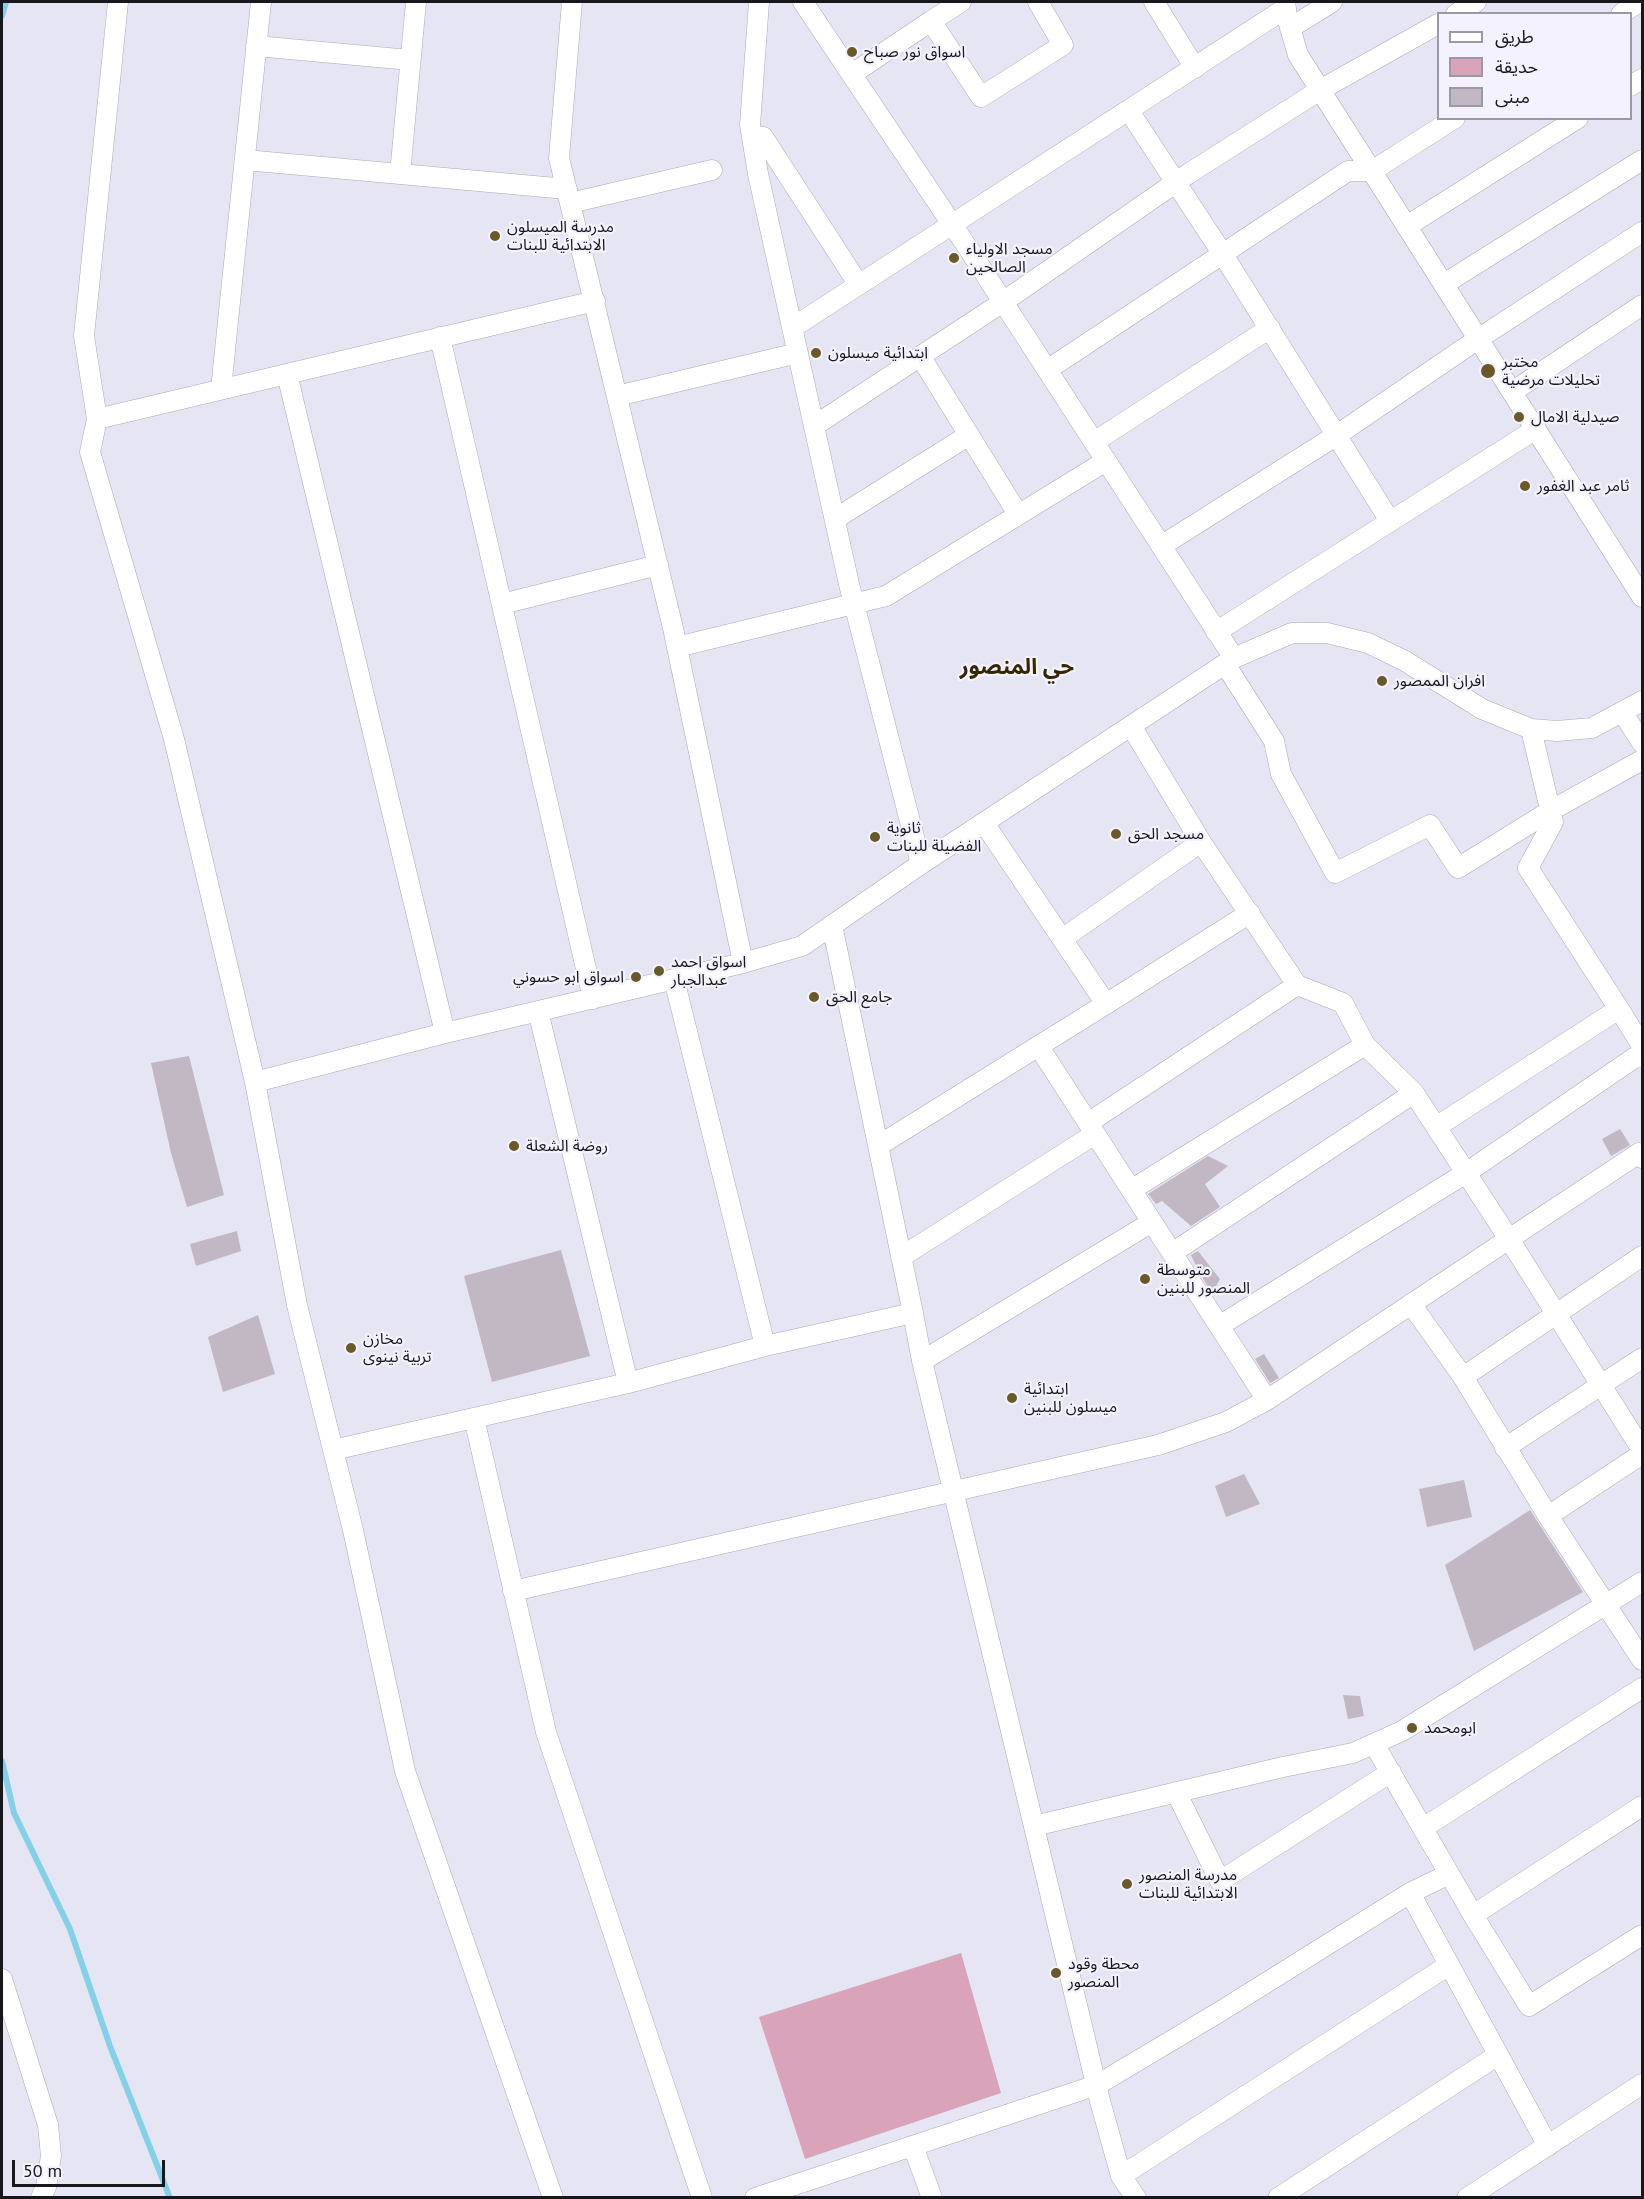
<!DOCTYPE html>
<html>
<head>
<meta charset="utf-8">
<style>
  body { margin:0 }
  #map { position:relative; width:1644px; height:2199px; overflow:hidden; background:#e5e5f3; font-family:"PT Sans","Noto Sans Arabic",sans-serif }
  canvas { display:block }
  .frame { position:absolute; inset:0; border:3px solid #17171c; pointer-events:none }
  .legend { position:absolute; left:1437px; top:12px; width:195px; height:108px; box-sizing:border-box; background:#f3f2fe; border:2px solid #9b9aa4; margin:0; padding:8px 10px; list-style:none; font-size:18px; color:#17171c }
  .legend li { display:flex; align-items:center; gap:12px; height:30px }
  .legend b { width:30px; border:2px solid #9b9aa4 }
  .scale { position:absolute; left:12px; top:2160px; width:153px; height:27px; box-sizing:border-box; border:3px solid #17171c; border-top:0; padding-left:8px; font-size:18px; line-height:21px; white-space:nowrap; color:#17171c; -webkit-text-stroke:4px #f3f2fe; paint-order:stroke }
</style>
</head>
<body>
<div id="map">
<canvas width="1644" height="2199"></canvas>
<div class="frame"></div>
<ul class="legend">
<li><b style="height:8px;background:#fff"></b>طريق</li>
<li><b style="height:16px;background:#d9a3b9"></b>حديقة</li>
<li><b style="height:16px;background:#c1b8c3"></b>مبنى</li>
</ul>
<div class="scale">50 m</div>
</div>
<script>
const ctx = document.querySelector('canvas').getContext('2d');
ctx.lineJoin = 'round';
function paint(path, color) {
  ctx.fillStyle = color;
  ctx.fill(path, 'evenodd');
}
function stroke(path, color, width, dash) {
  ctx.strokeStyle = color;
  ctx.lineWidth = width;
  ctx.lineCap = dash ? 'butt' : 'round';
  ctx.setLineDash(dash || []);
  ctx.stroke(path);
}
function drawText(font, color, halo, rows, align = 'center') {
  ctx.font = font + ' "PT Sans","Noto Sans Arabic",sans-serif';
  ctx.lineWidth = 4.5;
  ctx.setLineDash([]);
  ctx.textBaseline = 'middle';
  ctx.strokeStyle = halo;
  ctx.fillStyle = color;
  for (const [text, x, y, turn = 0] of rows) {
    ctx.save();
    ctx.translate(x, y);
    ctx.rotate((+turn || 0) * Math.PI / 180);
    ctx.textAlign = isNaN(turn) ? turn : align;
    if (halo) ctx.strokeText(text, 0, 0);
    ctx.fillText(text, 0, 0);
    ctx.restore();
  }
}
paint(new Path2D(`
  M961 1953 1001 2093 805 2159 759 2017Z`), '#d9a3b9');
stroke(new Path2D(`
  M2 16 6 2
  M2 1761 14 1813 70 1929 110 2046 170 2198`), '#84d0e9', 6);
paint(new Path2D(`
  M189 1056 224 1195 187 1207 171 1153 151 1063Z
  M1620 1129 1630 1145 1611 1156 1602 1139Z
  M1208 1156 1228 1166 1205 1184 1220 1207 1191 1226 1162 1201 1156 1204 1148 1194Z
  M237 1231 241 1251 196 1266 190 1244Z
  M561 1250 590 1356 492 1382 464 1276Z
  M1198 1251 1220 1279 1212 1293 1199 1272 1191 1255Z
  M258 1315 275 1374 223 1392 208 1337Z
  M1264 1354 1279 1378 1270 1383 1255 1359Z
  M1244 1474 1260 1504 1226 1517 1215 1486Z
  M1464 1480 1472 1517 1427 1527 1419 1489Z
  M1530 1510 1583 1592 1474 1651 1445 1565Z
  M1343 1695 1360 1696 1364 1716 1348 1719Z`), '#c1b8c3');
const minor = new Path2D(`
  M118 2 84 336 97 419 90 452 174 739 255 1082 297 1305 353 1530 405 1771 553 2198
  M572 2 559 158 673 628 743 963
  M759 2 750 125 758 174 849 584 921 864
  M803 2 972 254 1234 658
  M1154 2 1195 68
  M1285 2 1287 17 1298 55 1642 597
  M1456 14 1476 2
  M1621 14 1639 2
  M931 21 961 2
  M1290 28 1332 2
  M256 46 410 60
  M852 74 931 21 981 97 1063 45 1038 2
  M1630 86 1642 79
  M1129 111 1222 253 1390 521
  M752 136 763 137 859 285
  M245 160 567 189
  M400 174 416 2
  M570 203 712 170
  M1407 226 1578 118
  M1444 284 1642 160
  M792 328 1286 8
  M440 337 593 999
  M920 356 1018 514
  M1047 370 1348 171H1372L1455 118
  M287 374 445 1033
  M221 389 261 2
  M1512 392 1642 305
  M617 396 798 353
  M97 419 595 301
  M814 426 1003 302 1188 174 1320 90 1438 24
  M1094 442 1270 328
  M835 519 969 435
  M1161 546 1337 435 1478 339 1642 232
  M502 604 658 565
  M1216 632 1536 429
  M677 647 886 596 1106 461
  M1225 664 1274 741 1281 774 1335 873 1430 825 1458 868 1550 811 1642 760
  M1623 713 1642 743
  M1131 726 1201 842 1297 985 1343 1003 1365 1045 1414 1093
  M1062 939 1201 842
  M674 979 765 1346
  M1106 1004 1250 913
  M1619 1009 1642 1046
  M538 1011 628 1383 765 1346 913 1313 832 925
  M255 1082 445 1033 743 963 802 946 921 864 1234 658 1292 633H1327L1368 643 1405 661 1482 709 1531 729 1557 731 1592 728 1642 701
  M1088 1123 1297 985
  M1436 1127 1619 1009 1528 868 1553 822 1531 729
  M878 1146 1106 1004 984 823
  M1642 1158 1639 1153 1509 1239 1642 1450
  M1131 1190 1365 1045
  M1172 1253 1414 1093 1509 1239 1267 1400
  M901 1257 1095 1134
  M1411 1304 1463 1377 1548 1516 1642 1660
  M913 1313 922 1361 1100 2101 1121 2176 1136 2198
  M1219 1326 1466 1173 1634 1058 1642 1057
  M922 1361 1152 1222
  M1463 1377 1642 1256
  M474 1418 546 1732 702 2198
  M1505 1448 1642 1358
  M333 1450 628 1383
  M1548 1516 1642 1454
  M513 1591 1158 1445 1226 1422 1267 1400 1039 1047
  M1374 1744 1473 1915
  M1176 1792 1220 1881 1391 1772
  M1642 1806 1473 1915 1529 2006 1642 1935
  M1034 1826 1283 1767 1353 1753 1402 1731 1642 1582
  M1423 1828 1642 1688
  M1410 1893 1548 2146
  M2 1979 48 2125 51 2156 46 2187 41 2198
  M913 2146 932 2198
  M1121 2176 1449 1965
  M755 2198 1097 2085 1221 2011 1410 1893 1449 1874
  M1278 2198 1498 2055
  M1467 2198 1642 2084`);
stroke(minor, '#aaaab7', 21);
stroke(minor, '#fff', 20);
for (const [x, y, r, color] of [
  [852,52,6,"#6a5927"],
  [495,236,6,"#6a5927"],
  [954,258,6,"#6a5927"],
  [816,353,6,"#6a5927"],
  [1488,371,8,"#6a5927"],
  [1519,417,6,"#6a5927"],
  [1525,486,6,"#6a5927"],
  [1382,681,6,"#6a5927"],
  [1116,834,6,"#6a5927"],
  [875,837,6,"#6a5927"],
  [659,971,6,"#6a5927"],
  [636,977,6,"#6a5927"],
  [814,997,6,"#6a5927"],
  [514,1146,6,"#6a5927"],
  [1145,1279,6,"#6a5927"],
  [351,1348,6,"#6a5927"],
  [1012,1398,6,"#6a5927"],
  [1412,1728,6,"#6a5927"],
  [1127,1884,6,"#6a5927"],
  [1056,1973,6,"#6a5927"]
]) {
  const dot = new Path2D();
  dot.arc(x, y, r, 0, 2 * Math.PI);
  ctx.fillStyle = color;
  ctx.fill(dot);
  stroke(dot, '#f3f2fe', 2);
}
drawText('16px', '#17171c', '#f3f2fe', [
  ["اسواق نور صباح",864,52],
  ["مدرسة الميسلون",507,227],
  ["الابتدائية للبنات",507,245],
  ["مسجد الاولياء",966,249],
  ["الصالحين",966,267],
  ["ابتدائية ميسلون",828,353],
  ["مختبر",1502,362],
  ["تحليلات مرضية",1502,380],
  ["صيدلية الامال",1531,417],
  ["ثامر عبد الغفور",1537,486],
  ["افران الممصور",1394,681],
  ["ثانوية",887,828],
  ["الفضيلة للبنات",887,846],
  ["مسجد الحق",1128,834],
  ["اسواق احمد",671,962],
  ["عبدالجبار",671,980],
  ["اسواق ابو حسوني",624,977,"right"],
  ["جامع الحق",826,997],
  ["روضة الشعلة",526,1146],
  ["متوسطة",1157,1270],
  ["المنصور للبنين",1157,1288],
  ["مخازن",363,1339],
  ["تربية نينوى",363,1357],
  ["ابتدائية",1024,1389],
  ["ميسلون للبنين",1024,1407],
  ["ابومحمد",1424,1728],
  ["مدرسة المنصور",1139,1875],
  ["الابتدائية للبنات",1139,1893],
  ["محطة وقود",1068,1964],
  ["المنصور",1068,1982]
], 'left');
drawText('bold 22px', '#352800', '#f3f2fe', [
  ["حي المنصور",1017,668]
]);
</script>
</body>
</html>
